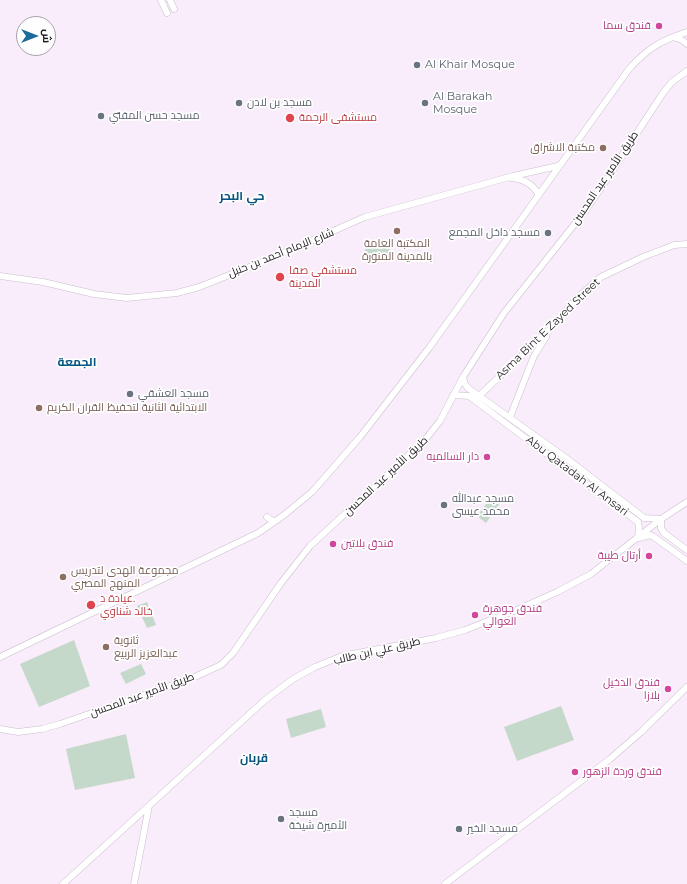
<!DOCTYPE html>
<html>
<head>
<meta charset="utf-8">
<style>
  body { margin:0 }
  #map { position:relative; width:687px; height:884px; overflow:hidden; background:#f9ecfb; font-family:Montserrat,Cairo,sans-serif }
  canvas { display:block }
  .north { position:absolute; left:16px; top:16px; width:40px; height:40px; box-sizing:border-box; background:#fefefe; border:1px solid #a5a3a6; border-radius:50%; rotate:90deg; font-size:11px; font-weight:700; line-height:16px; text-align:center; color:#201b21 }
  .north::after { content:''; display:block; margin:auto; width:14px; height:18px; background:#1d6a9d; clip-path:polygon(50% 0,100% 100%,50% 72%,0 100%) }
</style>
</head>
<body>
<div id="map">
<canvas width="687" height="884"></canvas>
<div class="north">ش</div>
</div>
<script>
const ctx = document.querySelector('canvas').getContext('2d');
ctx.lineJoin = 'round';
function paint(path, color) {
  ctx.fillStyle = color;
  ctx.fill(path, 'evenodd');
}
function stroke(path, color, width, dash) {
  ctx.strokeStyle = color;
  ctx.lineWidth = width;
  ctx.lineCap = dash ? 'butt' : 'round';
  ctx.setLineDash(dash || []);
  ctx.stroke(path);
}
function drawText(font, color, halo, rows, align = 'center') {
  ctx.font = font + ' Montserrat,Cairo,sans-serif';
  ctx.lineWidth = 3.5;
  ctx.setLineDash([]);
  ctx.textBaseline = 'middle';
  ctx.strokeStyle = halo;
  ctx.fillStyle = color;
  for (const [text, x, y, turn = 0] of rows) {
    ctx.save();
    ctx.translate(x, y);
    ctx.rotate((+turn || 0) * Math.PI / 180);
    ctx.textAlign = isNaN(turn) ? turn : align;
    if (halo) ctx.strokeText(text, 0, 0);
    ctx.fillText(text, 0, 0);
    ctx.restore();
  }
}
paint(new Path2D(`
  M367 243 390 248 388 260 364 255Z
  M492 496 500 503 486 523 477 516Z
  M147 602 156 625 147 628 137 606Z
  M74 640 90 686 39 707 20 664Z
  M141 664 146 674 126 684 120 673Z
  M561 706 574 740 517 761 504 727Z
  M321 709 326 727 291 738 286 719Z
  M126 734 135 778 75 790 66 749Z`), '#c5d9ca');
const secondary = new Path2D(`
  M161 0 167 13
  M170 0 174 9
  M673 37 682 40 687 44
  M511 178C524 179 533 184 539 195
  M0 276 43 282 94 294 127 298 177 293 199 287 272 258 365 217 513 176 558 166
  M463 377 465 384 468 388 566 458 644 518 661 519
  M453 395 469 396 638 522 639 528 638 538
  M479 396 549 330 576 299 601 277 643 257 669 247 674 245 687 244
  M510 417 534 356 546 337
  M267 517 274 522
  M661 519V528L664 533 687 550
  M639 538 650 535 654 537 687 561
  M0 657 258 533 284 515 312 492 360 437 429 348 629 69C647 49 661 40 687 32
  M0 729 18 732 42 729 60 724 190 679 221 665 233 653 281 583 310 546 424 441 440 421 463 377 504 313 585 211 601 188 663 93 672 82 687 71
  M63 884 265 700 293 679 315 667 342 656 436 638 465 630 519 609 557 592 591 574 661 519 687 502
  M134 884 149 806
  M445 884 610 759 641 732 687 687`);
stroke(secondary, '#cabecd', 7);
stroke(secondary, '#fff', 6);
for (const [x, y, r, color] of [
  [659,26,4,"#d1479c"],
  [417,65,4,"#6b7280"],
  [239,103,4,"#6b7280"],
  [425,103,4,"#6b7280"],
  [101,116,4,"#6b7280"],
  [290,118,5,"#e0444e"],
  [603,148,4,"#8d6e63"],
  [397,231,4,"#8d6e63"],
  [548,233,4,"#6b7280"],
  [280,277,5,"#e0444e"],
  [130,394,4,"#6b7280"],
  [39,408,4,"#8d6e63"],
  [487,457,4,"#d1479c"],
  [444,505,4,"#6b7280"],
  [333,544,4,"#d1479c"],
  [649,556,4,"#d1479c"],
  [63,577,4,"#8d6e63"],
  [91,605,5,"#e0444e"],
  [475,615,4,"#d1479c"],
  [106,647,4,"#8d6e63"],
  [668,689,4,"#d1479c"],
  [575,772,4,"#d1479c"],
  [281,819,4,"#6b7280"],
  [459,829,4,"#6b7280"]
]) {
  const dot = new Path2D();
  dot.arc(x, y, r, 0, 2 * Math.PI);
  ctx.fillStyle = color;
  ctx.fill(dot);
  stroke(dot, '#fefefe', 1.5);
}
drawText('11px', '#b23c85', '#fefefe', [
  ["فندق سما",651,26],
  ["دار السالميه",479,457],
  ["فندق بلاتين",341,544,"left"],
  ["أرتال طيبة",641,556],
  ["فندق جوهرة",483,609,"left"],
  ["العوالي",483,622,"left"],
  ["فندق الدخيل",660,683],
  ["بلازا",660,696],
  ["فندق وردة الزهور",583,772,"left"]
], 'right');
drawText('11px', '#5b616d', '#fefefe', [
  ["Al Khair Mosque",425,65],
  ["Al Barakah",433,97],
  ["Mosque",433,110],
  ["مسجد بن لادن",247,103],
  ["مسجد حسن المفتي",109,116],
  ["مسجد داخل المجمع",540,233,"right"],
  ["مسجد العشقي",138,394],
  ["مسجد عبدالله",452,499],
  ["محمد عيسى",452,512],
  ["مسجد",289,813],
  ["الأميرة شيخة",289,826],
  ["مسجد الخير",467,829]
], 'left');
drawText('11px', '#be3a42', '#fefefe', [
  ["مستشفى الرحمة",299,118],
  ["مستشفی صفا",289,271],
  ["المدینة",289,284],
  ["عيادة د.",100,599],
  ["خالد شناوي",100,612]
], 'left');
drawText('11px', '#785e54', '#fefefe', [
  ["مكتبة الاشراق",595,148,"right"],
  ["المكتبة العامة",397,244,"center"],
  ["بالمدينة المنورة",397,257,"center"],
  ["الابتدائية الثانية لتحفيظ القران الكريم",47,408],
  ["مجموعة الهدى لتدريس",71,571],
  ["المنهج المصري",71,584],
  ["ثانوية",114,641],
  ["عبدالعزيز الربيع",114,654]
], 'left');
drawText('11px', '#201b21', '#fefefe', [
  ["طريق الأمير عبد المحسن",605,178,-56],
  ["شارع الإمام أحمد بن حنبل",281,253,-22],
  ["Asma Bint E Zayed Street",548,329,-44],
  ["طريق الأمير عبد المحسن",386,476,-43],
  ["Abu Qatadah Al Ansari",577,476,37],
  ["طريق علي ابن طالب",377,651,-13],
  ["طريق الأمير عبد المحسن",142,695,-20]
]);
drawText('bold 12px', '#055481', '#fefefe', [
  ["حي البحر",242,196],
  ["الجمعة",77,362],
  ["قربان",254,758]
]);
</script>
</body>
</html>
